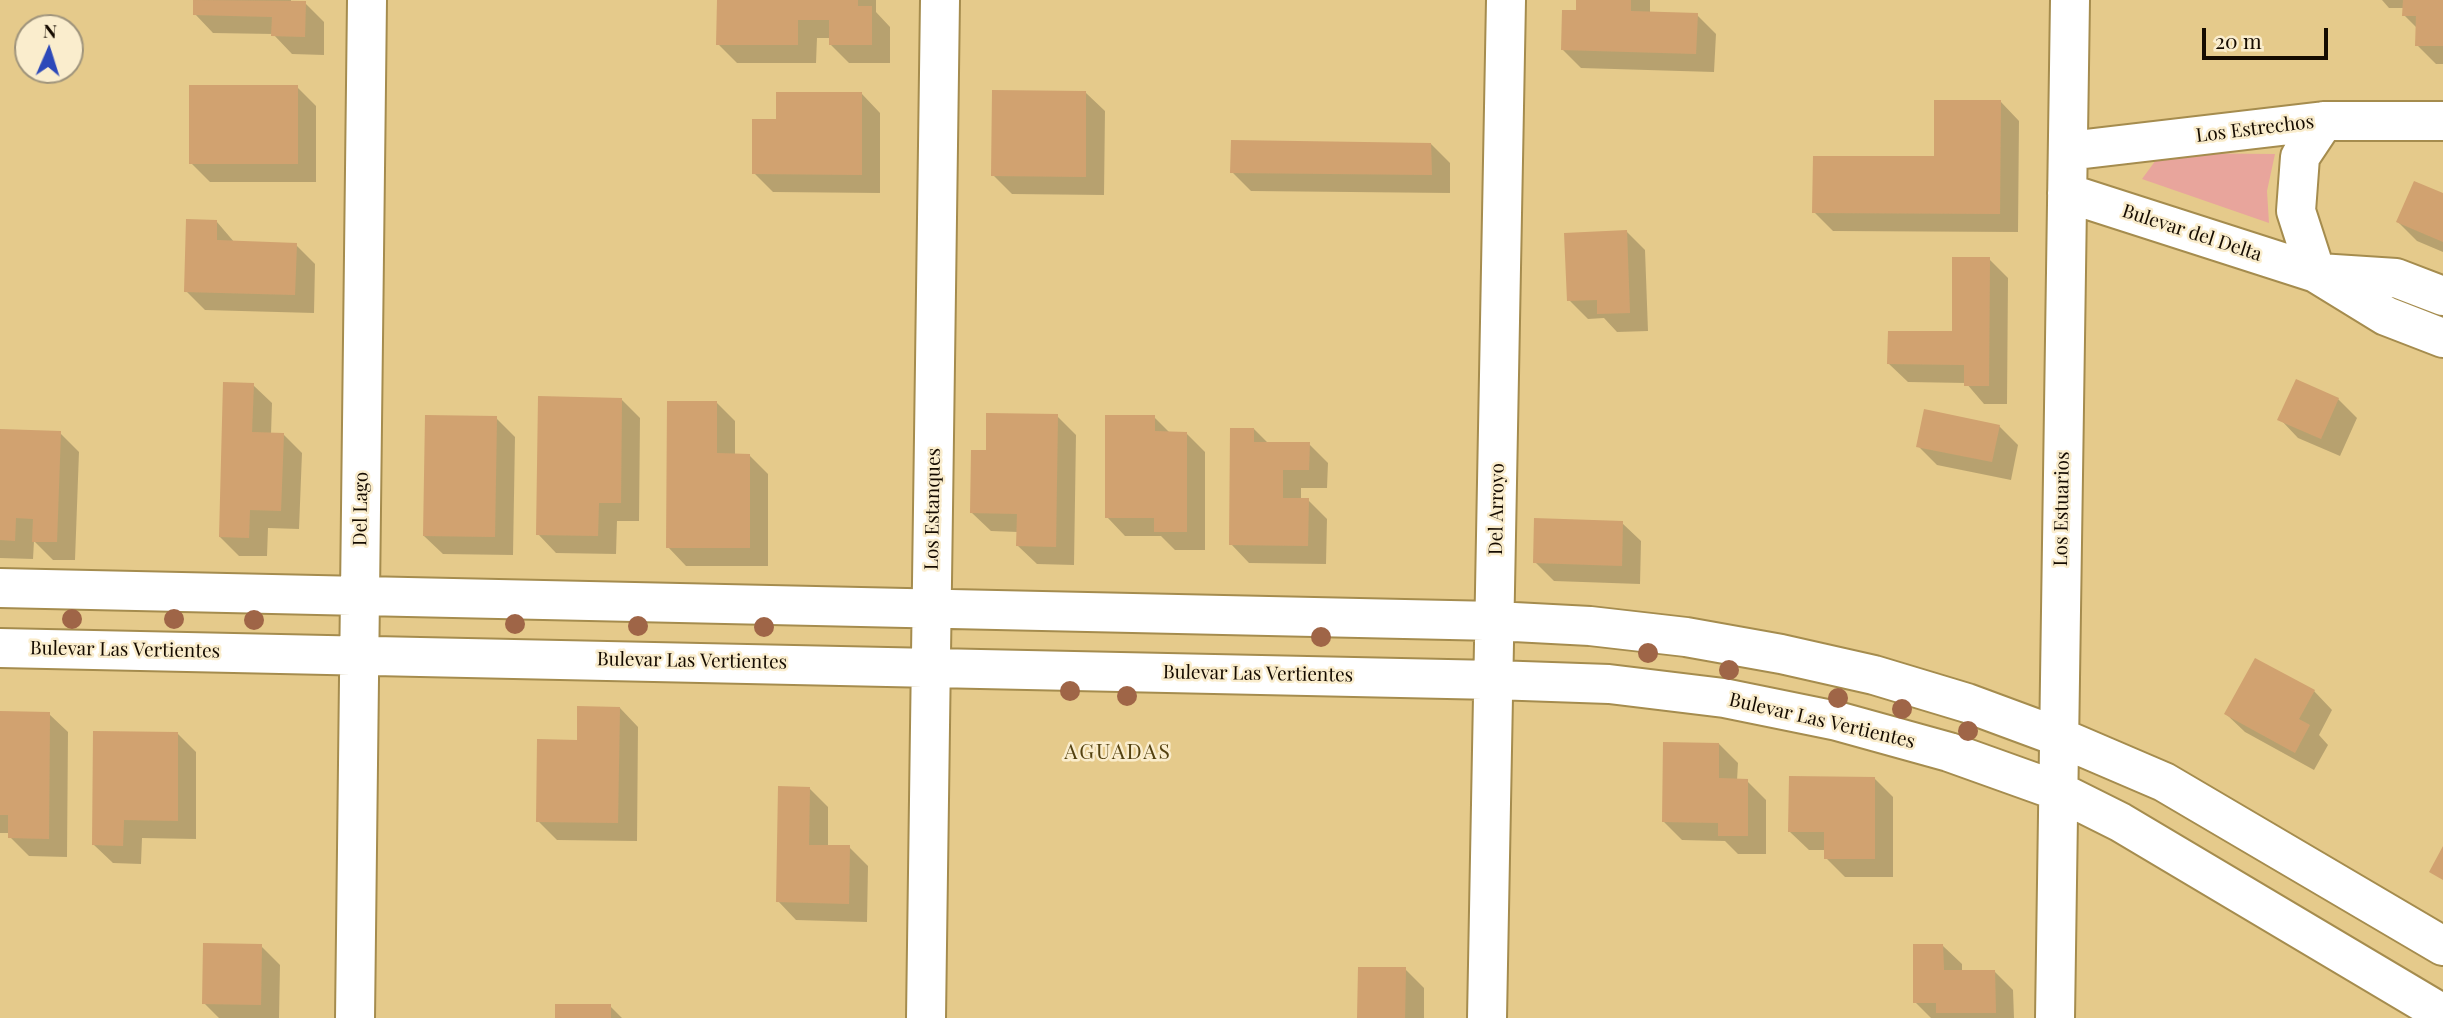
<!DOCTYPE html>
<html>
<head>
<meta charset="utf-8">
<style>
  body { margin:0 }
  #map { position:relative; width:2443px; height:1018px; overflow:hidden; background:#e5ca8b; font-family:"Playfair Display",serif }
  canvas { display:block }
  .north { position:absolute; left:14px; top:14px; width:70px; height:70px; box-sizing:border-box; background:#faedcd; border:2px solid #9e937b; border-radius:50%; rotate:3deg; font-size:19px; font-weight:700; line-height:28px; text-align:center; color:#150b00 }
  .north::after { content:''; display:block; margin:auto; width:24px; height:32px; background:#2d49b9; clip-path:polygon(50% 0,100% 100%,50% 72%,0 100%) }
  .scale { position:absolute; left:2202px; top:28px; width:126px; height:32px; box-sizing:border-box; border:4px solid #150b00; border-top:0; padding-left:9px; font-size:21px; line-height:24px; white-space:nowrap; color:#150b00; -webkit-text-stroke:5px #faedcd; paint-order:stroke }
</style>
</head>
<body>
<div id="map">
<canvas width="2443" height="1018"></canvas>
<div class="north">N</div>
<div class="scale">20 m</div>
</div>
<script>
const ctx = document.querySelector('canvas').getContext('2d');
ctx.lineJoin = 'round';
function paint(path, color) {
  ctx.fillStyle = color;
  ctx.fill(path, 'evenodd');
}
function stroke(path, color, width, dash) {
  ctx.strokeStyle = color;
  ctx.lineWidth = width;
  ctx.lineCap = dash ? 'butt' : 'round';
  ctx.setLineDash(dash || []);
  ctx.stroke(path);
}
function drawText(font, color, halo, rows, align = 'center') {
  ctx.font = font + ' "Playfair Display",serif';
  ctx.lineWidth = 5;
  ctx.setLineDash([]);
  ctx.textBaseline = 'middle';
  ctx.strokeStyle = halo;
  ctx.fillStyle = color;
  for (const [text, x, y, turn = 0] of rows) {
    ctx.save();
    ctx.translate(x, y);
    ctx.rotate((+turn || 0) * Math.PI / 180);
    ctx.textAlign = isNaN(turn) ? turn : align;
    if (halo) ctx.strokeText(text, 0, 0);
    ctx.fillText(text, 0, 0);
    ctx.restore();
  }
}
paint(new Path2D(`
  M2161 153 2275 154 2267 191 2269 223 2142 179Z`), '#e8a59c');
paint(new Path2D(`
  M195 0H291V2L305 3 324 22V55L292 54 273 34 213 33 195 14Z
  M719 0H876V12L890 27V63H849L831 45V38H817L816 63H737L718 44Z
  M1578 0H1650V13L1697 15 1716 34 1714 72 1581 68 1562 49 1577 11Z
  M2382 0H2443V64H2436L2417 45 2418 29 2404 15V8H2389Z
  M297 87 316 106V182H210L191 163Z
  M1086 93 1105 111 1104 195 1012 194 993 175Z
  M862 94 880 113V193L773 192 754 173 777 120Z
  M2001 102 2019 121 2018 232 1833 231 1814 212 1936 158Z
  M1431 144 1450 163V193L1251 191 1232 172Z
  M2443 195V252L2417 241 2398 222Z
  M217 222 235 243 296 245 315 264 314 313 205 310 186 291Z
  M1626 231 1645 250 1648 331 1617 332 1604 318 1588 319 1569 300Z
  M1989 259 2008 278 2007 404H1984L1966 383 1908 382 1889 364 1954 333Z
  M253 385 272 403 271 434H283L302 453 299 529 268 528 267 556H239L220 537Z
  M2338 399 2357 418 2340 456 2298 438 2280 419Z
  M622 400 640 418 639 521H617L616 554 556 553 538 534Z
  M717 403 735 421V455H749L768 474V566H686L668 547Z
  M1057 416 1076 435 1074 565 1037 564 1018 546V532L991 531 972 513 987 452Z
  M1154 417 1170 433H1186L1205 452V550H1175L1161 536H1125L1107 517Z
  M496 418 515 437 513 555 443 554 424 536Z
  M1999 426 2018 445 2011 480 1937 465 1918 446Z
  M1254 429 1268 443 1309 444 1328 463 1327 488H1301V500H1308L1327 519 1326 564 1249 563 1231 544Z
  M0 431 60 433 79 452 75 560H53L34 541 33 559 0 558Z
  M1622 523 1641 541 1640 584 1554 581 1535 562Z
  M2314 691 2332 710 2319 735 2328 745 2314 770 2245 732 2226 714Z
  M620 708 638 727 637 841 557 840 538 821 579 742Z
  M0 713 49 714 68 732 67 857 29 856 10 837V833H0Z
  M178 734 196 752V839L142 838 141 864 113 863 94 845Z
  M1719 744 1738 763 1737 781H1747L1766 800V854H1738L1725 841 1682 840 1663 821Z
  M1874 778 1893 797V877H1845L1826 858V850H1809L1790 832Z
  M809 788 828 807V847H849L868 866 867 922 796 920 778 901Z
  M261 946 280 965 279 1018H219L204 1003Z
  M1943 946 1962 964V971H1994L2013 990 2014 1018H1931L1915 1002Z
  M1405 969 1424 988V1018H1359Z
  M610 1006 622 1018H557Z`), '#0003');
paint(new Path2D(`
  M193 0 306 1 305 37 271 36 272 17 193 15Z
  M717 0H858V6H872V45H829V20H798V45H716Z
  M1576 0H1631V11L1698 13 1696 54 1561 50 1562 10H1576Z
  M2403 0H2443V46H2415L2416 16H2402Z
  M189 85H298V164H189Z
  M992 90 1086 91V177L991 176Z
  M776 92H862V175L752 174V119H776Z
  M1934 100H2001L2000 214 1812 213 1813 156H1934Z
  M1231 140 1431 143 1432 175 1230 173Z
  M2414 181 2443 193V242L2396 222Z
  M186 219 217 220V240L297 243 295 295 184 292Z
  M1627 230 1630 313 1597 314V300L1567 301 1564 233Z
  M1952 257H1990L1989 386H1964V365L1887 364 1888 331H1952Z
  M2296 379 2339 398 2321 439 2277 420Z
  M223 382 254 383 252 432 284 433 281 511 250 510 249 538 219 537Z
  M538 396 622 398 621 503H599L598 536 536 535Z
  M667 401H717V453L750 454V548H666Z
  M1924 409 2000 425 1992 462 1916 447Z
  M986 413 1058 414 1056 547 1016 546 1017 514 970 513 971 450H986Z
  M425 415 497 416 495 537 423 536Z
  M1105 415H1155V431L1187 432V532H1154V518H1105Z
  M1230 428H1254V442H1310L1309 470H1283V498H1309L1308 546 1229 545Z
  M0 429 61 431 57 542H32L33 519 16 518 15 541 0 540Z
  M1534 518 1623 521 1622 566 1533 563Z
  M2255 658 2315 690 2299 719 2310 725 2295 753 2224 714Z
  M577 706 620 707 618 823 536 822 537 739 577 740Z
  M0 711 50 712 49 839 8 838V815H0Z
  M93 731 178 732V821L124 820 123 846 92 845Z
  M1663 742 1719 743V778L1748 779V836H1718V823L1662 822Z
  M1789 776 1875 777V859H1824V832H1788Z
  M778 786 810 787 809 845H850L849 904 776 902Z
  M2443 846V880L2429 872Z
  M203 943 262 944 261 1005 202 1004Z
  M1913 944H1943L1944 970H1995L1996 1013H1936V1003H1913Z
  M1358 967H1406L1405 1018H1357Z
  M555 1004H611V1018H555Z`), '#d1a270');
const minor = new Path2D(`
  M2068 151 2324 121H2443
  M2067 193 2316 273 2386 316 2443 338
  M2316 273 2296 211 2300 157 2324 121
  M2319 273 2396 278 2443 296
  M0 588 1495 621 1590 626 1686 637 1781 654 1874 675 1967 703 2059 737 2164 782 2443 946
  M0 648 1494 680 1609 684 1724 698 1837 721 1949 752 2058 791 2120 822 2443 1014
  M355 1018 367 0
  M926 1018 940 0
  M1487 1018 1506 0
  M2055 1018 2070 0`);
stroke(minor, '#a58c4e', 42);
stroke(minor, '#fff', 38);
ctx.fillStyle = '#9f6547';
for (const [x, y] of [
  [72,619],
  [174,619],
  [254,620],
  [515,624],
  [638,626],
  [764,627],
  [1321,637],
  [1648,653],
  [1729,670],
  [1070,691],
  [1127,696],
  [1838,698],
  [1902,709],
  [1968,731]
]) {
  ctx.beginPath();
  ctx.arc(x, y, 10, 0, 2 * Math.PI);
  ctx.fill();
}
drawText('19px', '#150b00', '#faedcd', [
  ["Los Estrechos",2255,129,-7],
  ["Bulevar del Delta",2192,233,18],
  ["Del Lago",361,509,-89],
  ["Los Estanques",933,509,-89],
  ["Del Arroyo",1497,509,-89],
  ["Los Estuarios",2062,509,-89],
  ["Bulevar Las Vertientes",125,650,1],
  ["Bulevar Las Vertientes",692,661,1],
  ["Bulevar Las Vertientes",1258,674,1],
  ["Bulevar Las Vertientes",1822,721,13]
]);
ctx.letterSpacing = '2px';
drawText('21px', '#534110', '#faedcd', [
  ["AGUADAS",1118,752]
]);
ctx.letterSpacing = '0px';
</script>
</body>
</html>
